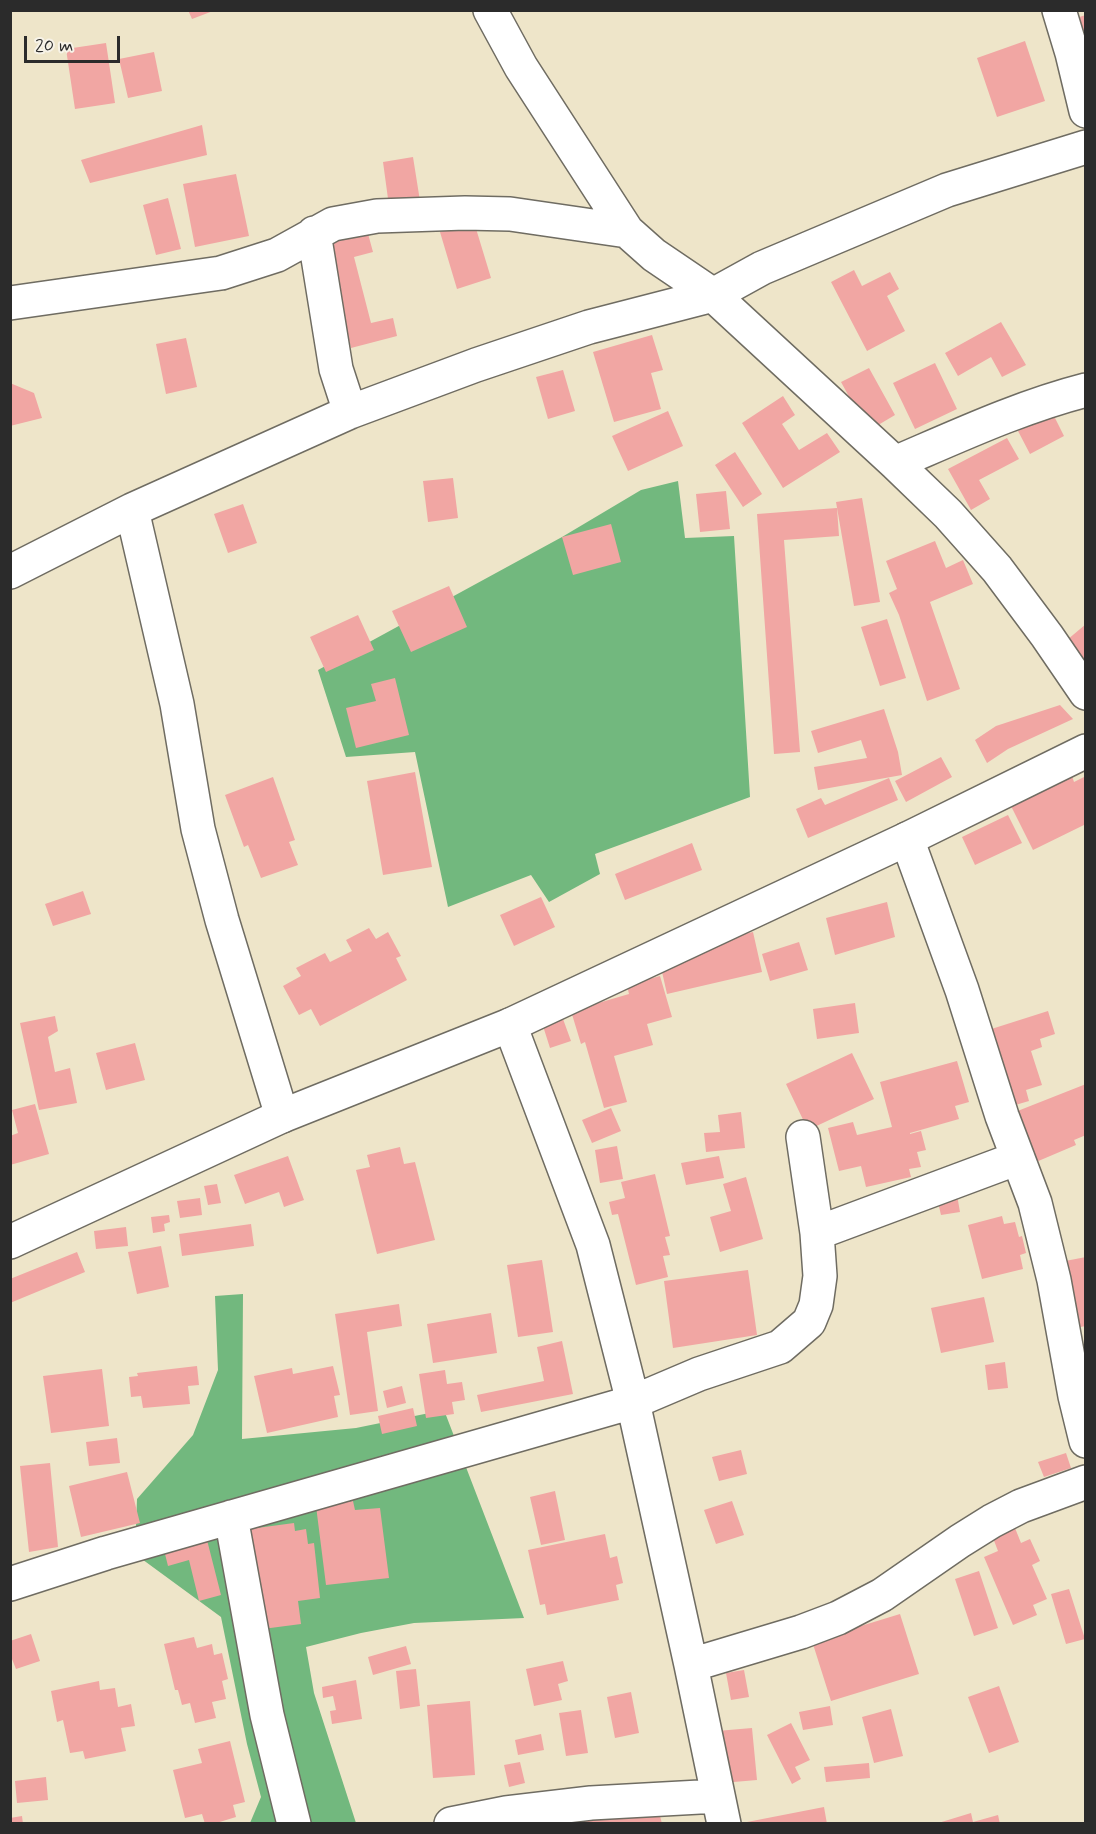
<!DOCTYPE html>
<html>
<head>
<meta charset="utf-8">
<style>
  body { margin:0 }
  #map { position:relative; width:1096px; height:1834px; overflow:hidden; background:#eee5c9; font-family:Mynerve,sans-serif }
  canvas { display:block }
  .frame { position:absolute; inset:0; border:12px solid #2b2b2b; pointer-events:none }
  .scale { position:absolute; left:24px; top:36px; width:96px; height:27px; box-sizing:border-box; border:3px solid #2b2b2b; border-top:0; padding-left:8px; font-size:18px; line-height:21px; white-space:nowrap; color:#2b2b2b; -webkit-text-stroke:4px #f7f3e8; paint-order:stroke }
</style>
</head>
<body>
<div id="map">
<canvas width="1096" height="1834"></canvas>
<div class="frame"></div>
<div class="scale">20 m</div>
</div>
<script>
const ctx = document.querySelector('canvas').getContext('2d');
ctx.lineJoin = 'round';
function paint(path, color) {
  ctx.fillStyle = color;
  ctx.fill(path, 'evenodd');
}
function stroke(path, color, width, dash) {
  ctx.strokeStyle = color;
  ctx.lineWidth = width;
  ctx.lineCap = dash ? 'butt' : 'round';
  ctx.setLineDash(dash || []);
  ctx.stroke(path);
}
paint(new Path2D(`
  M678 481 685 538 734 536 750 797 595 854 600 874 549 902 531 875 448 907 415 752 346 757 318 670 562 537 641 490Z
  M243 1294 242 1439 356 1428 444 1410 524 1618 414 1623 361 1633 306 1647 314 1693 356 1823H250L261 1797 247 1744 221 1617 135 1554 137 1499 193 1435 218 1370 215 1296Z`), '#72b87e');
paint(new Path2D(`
  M188 10H213V11L192 19Z
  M1086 15V46L1076 18Z
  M1025 41 1045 101 997 117 977 58Z
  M106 43 115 103 75 109 66 49Z
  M154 52 162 91 128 98 119 59Z
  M202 125 207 155 90 183 81 160Z
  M413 157 420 201 389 206 383 162Z
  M236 174 249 236 195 247 183 184Z
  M168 198 181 249 156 255 143 205Z
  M474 222 491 278 457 289 440 232Z
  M367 230 373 252 354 257 371 323 393 318 397 336 351 348 324 241Z
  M854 270 862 286 890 272 899 289 887 296 905 331 867 351 831 282Z
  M1001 322 1026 365 1002 377 991 357 958 376 945 353Z
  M652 335 663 370 651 373 661 409 614 422 593 352Z
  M186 338 197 387 166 394 156 344Z
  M935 363 957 409 915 429 893 383Z
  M869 368 895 415 868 431 841 382Z
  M563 370 575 411 548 419 536 377Z
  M10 383 34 393 42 418 10 426Z
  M783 396 795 415 782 424 799 450 827 433 840 452 783 488 742 423Z
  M668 411 683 446 628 471 612 436Z
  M1052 412 1064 436 1030 454 1018 431Z
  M1007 438 1019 459 979 480 990 499 971 510 948 469Z
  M735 452 762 494 743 507 715 465Z
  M453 478 458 518 428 522 423 481Z
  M726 491 730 529 700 532 696 494Z
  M862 498 880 602 854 606 836 502Z
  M243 504 257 543 228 553 214 514Z
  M837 508 839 536 784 540 800 752 774 754 757 514Z
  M611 524 621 562 573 575 562 537Z
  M935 541 946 568 963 560 973 584 930 602 960 689 927 701 899 615 889 593 897 589 886 561Z
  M449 586 467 627 411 652 392 611Z
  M358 615 374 650 326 672 310 637Z
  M887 619 906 678 880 686 861 627Z
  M1086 624V656L1081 665 1067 640Z
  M395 678 409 735 356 748 346 708 376 701 371 684Z
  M1060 705 1073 719 1008 749 987 763 975 740 996 726Z
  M884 709 898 752 902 775 818 790 814 767 867 758 861 740 818 753 811 731Z
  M941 757 952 777 906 802 895 781Z
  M415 772 432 867 383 875 367 781Z
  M1072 776 1074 782 1086 776V824L1033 850 1011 806Z
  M273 777 295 840 289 842 298 865 261 878 248 845 244 847 225 795Z
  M889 778 898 800 808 838 796 809 821 798 825 805Z
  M1008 815 1022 843 975 865 962 837Z
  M692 843 702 870 625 900 615 874Z
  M83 891 91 914 53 926 45 904Z
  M541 897 555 927 514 946 500 915Z
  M887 902 895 937 835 955 826 918Z
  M369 928 376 939 388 932 401 956 396 958 407 980 320 1026 311 1009 299 1015 283 986 301 976 296 968 325 953 330 962 352 951 346 940Z
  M753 932 762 972 667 994 658 954Z
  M799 942 808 970 770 981 762 954Z
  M660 976 672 1017 647 1024 653 1045 614 1056 627 1102 604 1108 585 1042 581 1044 571 1011 629 994 627 985Z
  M855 1003 859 1033 817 1039 813 1009Z
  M1048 1011 1055 1034 1040 1039 1042 1047 1031 1051 1042 1085 1026 1090 1029 1101 1005 1108 982 1032Z
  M55 1016 58 1031 48 1037 55 1072 70 1068 77 1103 39 1110 20 1023Z
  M563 1019 571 1041 550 1048 543 1026Z
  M135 1043 145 1080 106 1090 96 1053Z
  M852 1053 874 1099 808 1130 786 1084Z
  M957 1061 969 1102 955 1106 959 1119 910 1133V1134L921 1131 926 1150 917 1152 921 1167 909 1169 911 1177 866 1187 861 1166 839 1171 828 1128 853 1122 857 1135 892 1127 880 1082Z
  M1086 1084V1135L1074 1140 1076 1145 1036 1162 1015 1112Z
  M35 1104 49 1154 10 1165V1136L18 1133 12 1110Z
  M611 1108 621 1131 592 1143 582 1120Z
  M741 1112 745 1148 706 1152 704 1133 720 1132 718 1115Z
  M617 1146 623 1179 600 1183 595 1150Z
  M400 1147 404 1164 415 1162 435 1240 377 1254 356 1170 370 1167 367 1155Z
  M288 1156 304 1200 284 1207 279 1192 245 1204 234 1175Z
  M719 1156 724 1178 686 1185 681 1163Z
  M655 1174 670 1236 665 1237 670 1255 663 1256 668 1277 636 1285 618 1214 612 1215 609 1202 625 1198 621 1182Z
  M746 1177 763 1239 720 1252 710 1217 731 1211 723 1184Z
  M217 1184 221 1203 208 1205 204 1186Z
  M957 1195 960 1212 941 1215 937 1198Z
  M200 1198 202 1215 180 1218 177 1201Z
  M169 1215 170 1222 164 1224 165 1231 153 1233 151 1217Z
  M1002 1216 1004 1224 1015 1222 1019 1237 1022 1236 1026 1253 1020 1255 1023 1269 982 1279 968 1225Z
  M251 1224 254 1246 182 1256 179 1234Z
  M126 1227 128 1246 96 1249 94 1231Z
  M161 1246 169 1287 137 1294 128 1252Z
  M77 1252 85 1272 10 1303V1279Z
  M1086 1257V1326L1075 1328 1060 1262Z
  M542 1260 553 1332 518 1337 507 1265Z
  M748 1270 757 1335 673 1348 664 1281Z
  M984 1297 994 1342 941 1353 931 1308Z
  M399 1304 402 1326 367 1332 378 1411 350 1415 335 1314Z
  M491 1313 497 1353 433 1363 427 1324Z
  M562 1341 573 1394 481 1412 477 1395 544 1381 537 1347Z
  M1005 1362 1008 1388 988 1390 985 1365Z
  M197 1366 199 1385 188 1386 190 1404 143 1408 141 1396 131 1397 129 1377 138 1376 137 1373Z
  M333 1366 340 1395 334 1396 338 1417 267 1433 254 1376 292 1368 293 1374Z
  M102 1369 109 1426 51 1433 43 1376Z
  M445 1370 447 1384 462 1382 465 1400 452 1402 454 1414 426 1418 419 1374Z
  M402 1386 406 1403 387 1408 383 1391Z
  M413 1408 417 1426 382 1434 378 1416Z
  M117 1438 120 1463 89 1466 86 1442Z
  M741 1450 747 1474 719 1481 712 1457Z
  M1066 1453 1071 1468 1044 1477 1038 1462Z
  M50 1463 58 1547 29 1552 20 1466Z
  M127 1472 140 1523 81 1537 69 1486Z
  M555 1491 565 1540 541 1545 530 1497Z
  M353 1501 355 1510 380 1508 389 1578 326 1585 316 1506Z
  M732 1501 744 1535 716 1544 704 1510Z
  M294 1523 295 1531 306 1529 308 1544 314 1543 320 1598 298 1601 301 1624 255 1630 242 1530Z
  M1015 1528 1021 1543 1030 1539 1040 1561 1032 1565 1047 1599 1033 1605 1037 1615 1013 1625 984 1557 998 1551 993 1538Z
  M605 1534 610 1558 617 1556 623 1583 616 1585 619 1600 547 1615 545 1604 540 1605 528 1550Z
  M206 1536 221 1595 199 1601 189 1560 168 1566 163 1546Z
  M979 1571 998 1628 974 1636 955 1579Z
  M1069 1589 1085 1639 1066 1644 1051 1594Z
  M900 1614 919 1674 831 1701 812 1641Z
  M31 1634 40 1661 16 1669 10 1654V1641Z
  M194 1637 197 1648 212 1644 214 1655 222 1653 228 1679 222 1681 226 1699 212 1702 216 1718 195 1723 190 1703 182 1705 178 1690H175L164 1644Z
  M406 1646 411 1664 373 1675 368 1657Z
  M563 1661 568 1681 558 1684 562 1700 534 1706 526 1669Z
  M416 1669 420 1706 400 1709 396 1671Z
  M744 1670 749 1697 731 1700 726 1673Z
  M356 1680 362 1719 332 1724 330 1711 336 1710 333 1696 323 1698 322 1687Z
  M99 1681 100 1690 115 1688 118 1707 131 1704 135 1726 121 1728 126 1751 85 1759 83 1751 70 1753 63 1720 57 1722 51 1691Z
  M999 1686 1019 1742 989 1753 968 1697Z
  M631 1692 639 1733 615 1738 607 1697Z
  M470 1701 475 1775 433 1778 427 1705Z
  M830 1706 833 1725 803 1730 799 1712Z
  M891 1709 903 1756 874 1763 862 1717Z
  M581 1710 588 1753 566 1756 559 1713Z
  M791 1723 810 1760 795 1767 801 1779 792 1784 767 1735Z
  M752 1728 757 1780 722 1783 717 1731Z
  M541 1734 544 1750 518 1755 515 1740Z
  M230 1741 245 1802 233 1805 236 1817 213 1824H205L202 1814 185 1818 173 1770 202 1763 198 1749Z
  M520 1762 525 1783 509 1787 504 1765Z
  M869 1763 870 1778 826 1782 824 1767Z
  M46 1777 48 1800 17 1803 15 1781Z
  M657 1803 662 1824H564V1822Z
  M824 1807 827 1824H747V1822Z
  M971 1813 973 1822 998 1815 1000 1824H935Z
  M22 1816 23 1824H10V1818Z`), '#f1a6a3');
const minor = new Path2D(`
  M490 10 521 67 627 231 654 255 713 295 895 463 948 514 997 569 1047 636 1086 693
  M1059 10 1072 53 1086 111
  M314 233 336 369 350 412
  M10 303 221 273 277 255 333 224 377 216 465 213 510 214 627 231
  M895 463C958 436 1020 407 1086 390
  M132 510 177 704 198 829 222 920 282 1116
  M10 572 132 510 350 412 476 365 589 327 713 295 762 268 947 190 1086 147
  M907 839 962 990 1002 1116 1035 1203 1054 1280 1075 1396 1086 1441
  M510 1025 593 1245 633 1402 691 1665 724 1824
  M817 1233 1018 1158
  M231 1517 267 1715 294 1824
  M10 1584 106 1553 633 1402 699 1374 780 1347 809 1322 816 1305 820 1276 817 1233 803 1137
  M691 1665 801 1632 838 1618 882 1595 960 1541 992 1521 1021 1506 1086 1482
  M451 1824 506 1813 591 1803 718 1796`);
const tertiary = new Path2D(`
  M10 1242 282 1116 510 1025 907 839 1086 751`);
stroke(minor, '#6f6c62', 36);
stroke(tertiary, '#6f6c62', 36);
stroke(minor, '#fff', 33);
stroke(tertiary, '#fff', 33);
</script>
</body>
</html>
